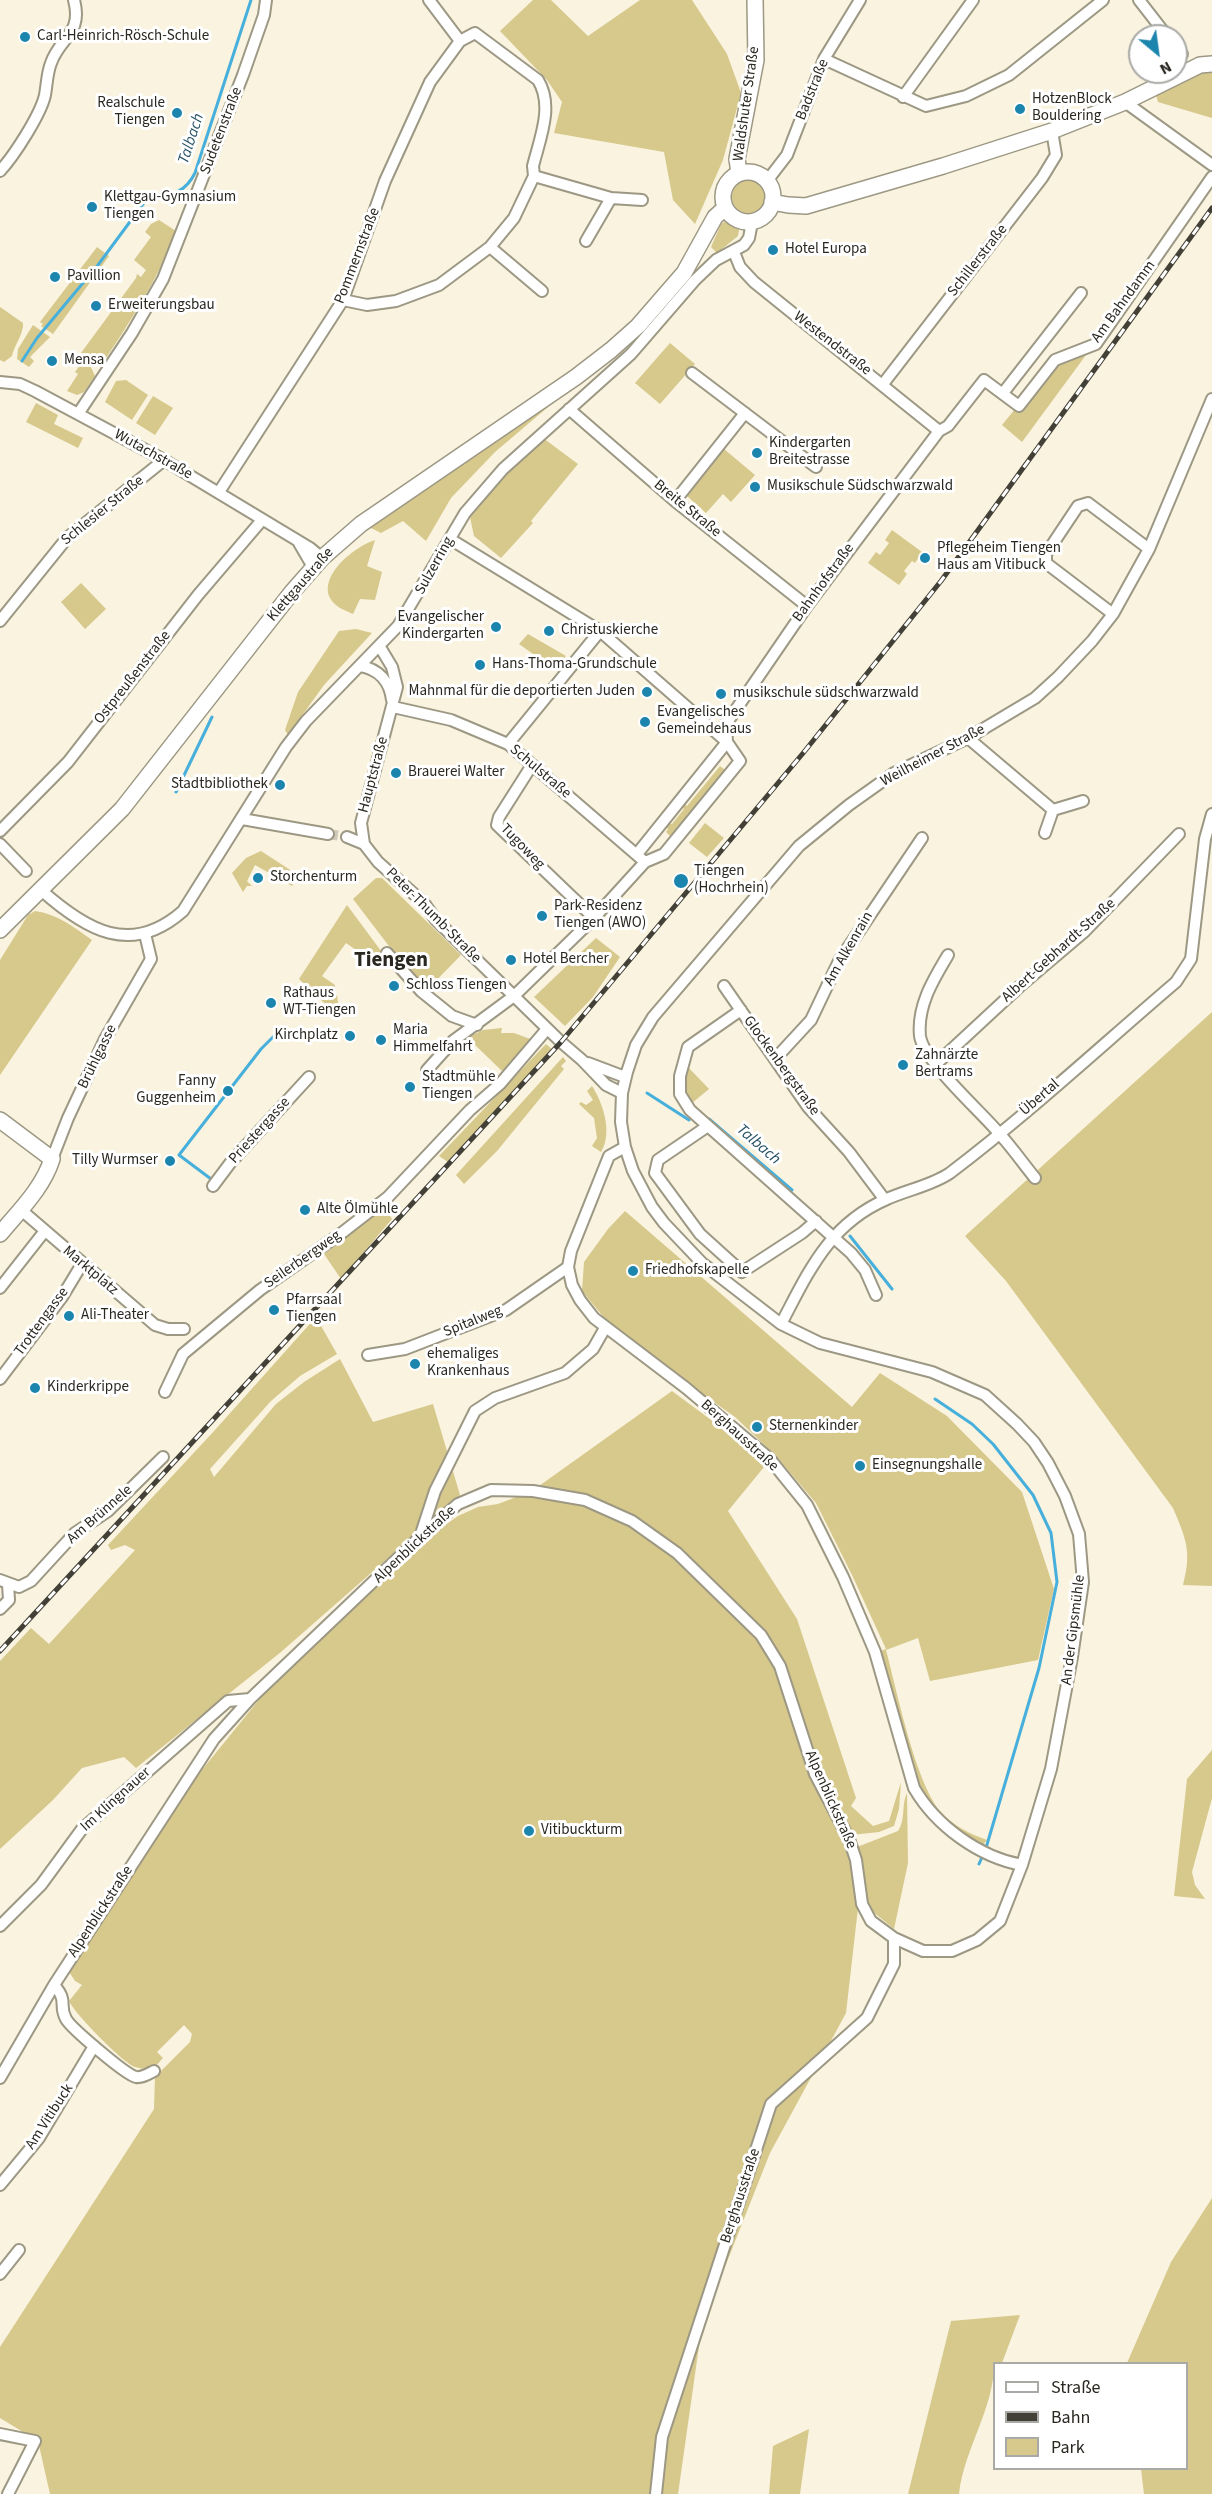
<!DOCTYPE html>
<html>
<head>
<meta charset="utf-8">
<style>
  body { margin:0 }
  #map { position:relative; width:1212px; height:2494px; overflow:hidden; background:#f9f3df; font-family:"Source Sans 3",sans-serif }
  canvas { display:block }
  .legend { position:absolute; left:993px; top:2362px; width:195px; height:108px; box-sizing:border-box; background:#fff; border:2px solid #a9a9a6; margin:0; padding:8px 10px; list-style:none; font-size:18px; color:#292720 }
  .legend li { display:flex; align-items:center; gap:12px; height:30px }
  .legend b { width:30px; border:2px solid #a9a9a6 }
  .north { position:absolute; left:1128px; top:24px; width:60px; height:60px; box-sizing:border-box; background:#fff; border:2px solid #a9a9a6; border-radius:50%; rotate:151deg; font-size:16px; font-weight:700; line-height:24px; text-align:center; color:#292720 }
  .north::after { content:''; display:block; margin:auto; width:21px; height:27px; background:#1b85ae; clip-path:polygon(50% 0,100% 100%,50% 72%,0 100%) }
</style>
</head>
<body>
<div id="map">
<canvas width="1212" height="2494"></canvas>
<ul class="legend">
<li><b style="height:8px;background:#fff"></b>Straße</li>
<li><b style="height:8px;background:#424037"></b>Bahn</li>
<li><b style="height:16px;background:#d7c88c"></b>Park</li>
</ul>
<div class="north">N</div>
</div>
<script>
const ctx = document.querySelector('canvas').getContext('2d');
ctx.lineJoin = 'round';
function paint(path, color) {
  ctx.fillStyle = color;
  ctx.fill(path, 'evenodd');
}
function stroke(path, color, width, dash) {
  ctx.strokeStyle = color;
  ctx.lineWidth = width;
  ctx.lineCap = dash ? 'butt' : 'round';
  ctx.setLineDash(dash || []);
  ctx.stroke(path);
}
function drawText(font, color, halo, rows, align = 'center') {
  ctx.font = font + ' "Source Sans 3",sans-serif';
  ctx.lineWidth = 6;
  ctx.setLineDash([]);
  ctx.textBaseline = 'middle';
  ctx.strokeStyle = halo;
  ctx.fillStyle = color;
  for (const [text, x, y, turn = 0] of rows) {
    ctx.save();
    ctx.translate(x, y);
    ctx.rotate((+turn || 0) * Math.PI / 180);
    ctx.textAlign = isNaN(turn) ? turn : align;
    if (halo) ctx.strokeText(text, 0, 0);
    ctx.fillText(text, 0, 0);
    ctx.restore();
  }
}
paint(new Path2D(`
  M533 0H551L588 36 640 0H692L727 54 741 93 723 160 695 224 673 200 664 152 554 133 562 102 547 80 500 31Z
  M1212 71V118L1158 102 1156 95 1195 74Z
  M732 197a17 17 0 1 1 34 0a17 17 0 1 1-34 0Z
  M159 220 176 231C158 280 129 323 101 366L85 358 86 356 81 353 136 278 137 274 141 277 146 270 134 260 151 237 145 232 151 224Z
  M728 220 735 223 739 230 738 236 717 253 711 247 721 224Z
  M97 247 109 256 53 334 41 326 43 324 40 322Z
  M0 307 23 323C24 333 14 346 12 356L4 362 0 360Z
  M33 325 50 337 30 357 34 361 29 367 17 359 18 349Z
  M670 343 695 364 660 404 635 383Z
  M1078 351 1086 355 1022 442 1002 425 1055 360Z
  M83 361 90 365 95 376 84 392 77 395 67 391 78 374 75 372Z
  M126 380 148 395 132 420 105 402 116 381Z
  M153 396 173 408 155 435 136 423Z
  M545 401 548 407 495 452 451 498 426 541 403 521 381 533 369 527Z
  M36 403 58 415 54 424 83 438 78 448 26 422Z
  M543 438 578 464 531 521 533 523 501 558 474 536 470 517 495 485Z
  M724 449 755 475 731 502 723 494 706 513 687 496Z
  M892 530 922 552 915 563 912 561 904 571 907 574 899 585 868 563 876 552 880 555 889 543 885 540Z
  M375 540 367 566 382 572 375 600 360 599 353 614C344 610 335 607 330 598 319 574 356 546 375 540Z
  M81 583 106 609 85 629 61 602Z
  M356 629 372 633 324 685 288 735 285 730 298 692 339 631Z
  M528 634 566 656 554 669 519 644Z
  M720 766 725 770 670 836 666 832 668 829 666 827 669 823 672 824 684 809 681 806 684 803 687 806Z
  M705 823 724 838 707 857 689 843Z
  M261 851 298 875 292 886 255 865 247 881 252 886H247L243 892 232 873 246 858Z
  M376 878H382L461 955 428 989 395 954 353 899Z
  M347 905 384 955 382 968 346 943 322 976 335 985 333 993 337 995 340 1018 299 979Z
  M35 911C57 914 74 927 92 940L0 1075V960L28 915Z
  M596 938 620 957 593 997 565 1026 534 997Z
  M1212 1012V1586L1183 1585C1192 1551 1186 1539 1173 1508L1006 1281 965 1236Z
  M502 1028 501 1033H514L533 1040 503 1072 472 1042 468 1046 462 1040 483 1030Z
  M546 1044 553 1050 448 1162 439 1156Z
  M563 1057 566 1061 561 1066 564 1069 497 1151 464 1184 456 1175Z
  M687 1066 709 1089 692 1103 686 1090Z
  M592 1086C603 1103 613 1133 601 1152L592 1146 597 1138 594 1118 579 1104 581 1102 586 1105 593 1100 587 1091Z
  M385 1208 392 1219 341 1279 324 1254Z
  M625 1211 852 1407 880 1373 947 1416 1022 1492 1054 1589 1038 1660 930 1681 918 1638 886 1650C897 1691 915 1781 940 1811 952 1825 970 1834 987 1840L982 1846 960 1834 935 1811 918 1786 878 1652 886 1649 852 1575 816 1503 776 1456 735 1417 677 1376 606 1320 582 1291 584 1262 608 1229Z
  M316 1317 337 1354 300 1376 271 1401 210 1469 214 1477 276 1404 304 1382 340 1359 373 1422 433 1404 460 1495 281 1652 136 1768 124 1757 82 1768 53 1800 0 1849V1661L31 1628 49 1644 135 1550 125 1545 111 1550 108 1545 215 1430Z
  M672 1391 753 1451 764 1467 728 1511 797 1619 856 1798 851 1806 873 1826 889 1821 901 1782 899 1809 894 1826 879 1832 851 1835 852 1849 898 1831C906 1819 901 1805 907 1793L908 1863 894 1929 872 1911 858 1908 846 2013 770 2153 702 2325 678 2494H50L38 2441 0 2418V2347L154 2109 155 2077 190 2042 192 2034 184 2025 157 2052 163 2058C159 2062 155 2069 148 2069 145 2069 138 2068 135 2067 123 2063 74 2013 69 2001L82 1985 75 1981 68 1970 184 1792 262 1696 432 1534 458 1516 478 1507 498 1504 532 1491Z
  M1212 1750V1798L1192 1872 1195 1885 1205 1899 1174 1896 1187 1779Z
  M1212 2198V2494H1144L1141 2469 1186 2468V2364L1127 2363 1171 2262Z
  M1020 2315 1002 2363 994 2364C994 2409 964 2449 959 2494H908L951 2321Z
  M809 2429 800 2494H769L773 2446Z`), '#d7c88c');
stroke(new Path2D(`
  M22 361 37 338 98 265 146 200C169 195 184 195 195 173L251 0
  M176 792 212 717
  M647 1093 689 1120
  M709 1119 792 1190
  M211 1179 179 1155 261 1049 277 1033
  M850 1236 892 1289
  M935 1399 972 1424 993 1444 1033 1495 1051 1533 1057 1582 1039 1668 986 1848
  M979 1864 983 1855`), '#47afdb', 3);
stroke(new Path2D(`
  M328 834 347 837`), '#cfcab9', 10, [10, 5]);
const street = new Path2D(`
  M429 0 460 41
  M1139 0 1167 36
  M1176 48 1182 54
  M824 59 926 106 966 96 1009 75 1103 0
  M903 97 973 0
  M1125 102 1212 165
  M0 171C14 156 41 114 45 95 47 84 47 73 51 63 60 37 83 34 74 0
  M534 176 611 198 586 241
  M767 181 787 155 824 59 860 0
  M611 198 642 200
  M490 247 542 291
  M734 252 740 267 754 282 939 431
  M692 373 816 467
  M0 382 20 384 35 391 164 460 310 548 322 558
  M883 384 1042 178 1056 155 1052 131
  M1003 393 1081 293
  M569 409 675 501 807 606
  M78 414 132 333 163 279 243 75 264 15 266 0
  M219 492 343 300 385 181 430 82 460 41 475 33 538 80C554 106 540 138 533 166L534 176 514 218 490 247 439 285 396 301 367 305 343 300
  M675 501 745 413
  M450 539 600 631 727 742
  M299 543 313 567
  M1113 614 1046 563V554L1078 506 1088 503 1149 549
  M0 621 67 538 164 460
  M380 647 392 667 397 687 361 823 364 844 378 862 424 903 436 920 561 1042 582 1060 606 1085 622 1093
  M360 666C379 669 390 682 392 700
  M393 707 451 720 508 744 645 862
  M968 738 1053 810 1045 833
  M508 744 600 631
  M532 765 499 817 497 825 594 918
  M1053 810 1083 801
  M242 819 328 834
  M0 831 68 762 198 595 262 520
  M347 837 364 844
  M0 844 26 871
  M637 854 727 742
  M41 890C86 930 131 957 183 911L286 747 306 721 398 626 465 513 503 469 631 354 695 280 716 260 744 245 749 238 752 222
  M387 953 421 991 452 1016 477 1025
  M948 955C933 980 917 1006 920 1036 923 1060 980 1111 997 1131 1011 1146 1022 1162 1035 1178
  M724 986 808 1107 849 1152 885 1200
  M741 1010 688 1047 680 1076V1094L690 1110 851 1253 865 1270 876 1295
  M775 1059 811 1020 839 961 922 838
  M588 1063 625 1077
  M936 1064 1019 987 1084 932 1179 834
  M427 1070 453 1041 514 996 594 918 645 862 664 854 740 761 727 742 726 724 807 606 939 431 948 426 984 380 1019 406 1055 360 1096 344 1212 177
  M708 1126 658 1160 655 1173 700 1234 742 1272 802 1233 816 1221
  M625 1147 609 1156 571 1251 568 1267 572 1285 580 1300 594 1318 686 1388 769 1458 807 1505 843 1577 875 1652 914 1788C936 1826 979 1857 1022 1865
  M52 1159 68 1118 105 1039 151 959 145 934
  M213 1186 231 1162 309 1077
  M20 1209 155 1325 168 1329H184
  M0 1288 44 1232
  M781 1324C809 1271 829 1224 887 1199 907 1190 933 1185 950 1173 1029 1113 1101 1046 1176 982L1191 959 1205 839 1212 814
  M368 1355 405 1349 506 1310 568 1267
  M0 1379 62 1297 82 1264
  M165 1392 183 1354 260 1290 343 1232 388 1197 470 1110 500 1084 547 1029
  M420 1537 435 1491 475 1411 495 1398 565 1373 593 1349 605 1328
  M0 1580 19 1587 31 1581 75 1533 108 1511 163 1457
  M0 1609 9 1600 8 1584
  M0 1926 41 1885 82 1829 228 1701 250 1699
  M54 1985C69 2002 58 2005 66 2019 71 2028 126 2075 136 2077 142 2078 148 2074 154 2071
  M0 2078 54 1985 214 1739 250 1699 420 1537 458 1504 491 1490 533 1491 585 1500 632 1521 677 1553 761 1635 780 1666 815 1774 849 1839 856 1860 862 1904 871 1921 894 1938 923 1951H952L977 1940 1000 1921 1022 1865 1051 1769 1072 1657 1083 1582 1079 1534 1065 1496 1048 1463 1034 1442 1017 1424 985 1395 932 1372 820 1343 781 1324 702 1263 664 1223 652 1207 633 1171 625 1147 621 1122 622 1093 627 1072 636 1045 653 1017 799 846 849 805 894 773 968 738 1035 698 1058 677 1092 641 1113 614 1149 549 1212 399
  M0 2185 39 2138 94 2046
  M0 2274 19 2250
  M0 2434 35 2441 8 2494
  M656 2494 662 2437 771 2104 867 2018 894 1964V1938`);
const secondary = new Path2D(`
  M723 197a25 25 0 1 1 50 0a25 25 0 1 1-50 0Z
  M739 173 737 159 756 60 755 0
  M772 202 788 205 806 206 943 166 1052 131 1125 102 1200 65 1212 64
  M0 930 122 809 292 592 322 558 361 524 576 377 611 350 638 326 684 273 715 217 725 208
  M0 1120 52 1159C43 1188 19 1211 0 1234`);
stroke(street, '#9c9884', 14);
stroke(secondary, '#9c9884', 18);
stroke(street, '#fff', 10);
stroke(secondary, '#fff', 15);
const rail = new Path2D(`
  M0 1651 561 1042 804 752 941 581 1212 208`);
stroke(rail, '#424037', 5);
stroke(rail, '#fff', 3, [9]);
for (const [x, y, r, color] of [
  [25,37,6,"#1b85ae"],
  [1020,109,6,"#1b85ae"],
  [177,113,6,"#1b85ae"],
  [92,207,6,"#1b85ae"],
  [773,250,6,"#1b85ae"],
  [55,277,6,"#1b85ae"],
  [96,306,6,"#1b85ae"],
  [52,361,6,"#1b85ae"],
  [757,453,6,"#1b85ae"],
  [755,487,6,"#1b85ae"],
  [925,558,6,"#1b85ae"],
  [496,627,6,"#1b85ae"],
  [549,631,6,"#1b85ae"],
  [480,665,6,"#1b85ae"],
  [647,692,6,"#1b85ae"],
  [721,694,6,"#1b85ae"],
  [645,722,6,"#1b85ae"],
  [396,773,6,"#1b85ae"],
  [280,785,6,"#1b85ae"],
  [258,878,6,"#1b85ae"],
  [681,881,8,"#1b85ae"],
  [542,916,6,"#1b85ae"],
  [511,960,6,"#1b85ae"],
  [394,986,6,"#1b85ae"],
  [271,1003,6,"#1b85ae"],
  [350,1036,6,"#1b85ae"],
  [381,1040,6,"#1b85ae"],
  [903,1065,6,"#1b85ae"],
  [410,1087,6,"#1b85ae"],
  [228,1091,6,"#1b85ae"],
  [170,1161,6,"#1b85ae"],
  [305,1210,6,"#1b85ae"],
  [633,1271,6,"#1b85ae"],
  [274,1310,6,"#1b85ae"],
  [69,1316,6,"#1b85ae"],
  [415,1364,6,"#1b85ae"],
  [35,1388,6,"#1b85ae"],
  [757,1427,6,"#1b85ae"],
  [860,1466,6,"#1b85ae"],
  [529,1831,6,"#1b85ae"]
]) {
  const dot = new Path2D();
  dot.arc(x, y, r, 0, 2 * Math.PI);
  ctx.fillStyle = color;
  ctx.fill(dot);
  stroke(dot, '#fff', 2);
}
drawText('15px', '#292720', '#fff', [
  ["Carl-Heinrich-Rösch-Schule",37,37],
  ["HotzenBlock",1032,100],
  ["Bouldering",1032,117],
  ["Realschule",165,104,"right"],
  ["Tiengen",165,121,"right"],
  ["Klettgau-Gymnasium",104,198],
  ["Tiengen",104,215],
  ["Hotel Europa",785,250],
  ["Pavillion",67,277],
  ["Erweiterungsbau",108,306],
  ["Mensa",64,361],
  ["Kindergarten",769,444],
  ["Breitestrasse",769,461],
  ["Musikschule Südschwarzwald",767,487],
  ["Pflegeheim Tiengen",937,549],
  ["Haus am Vitibuck",937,566],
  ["Evangelischer",484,618,"right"],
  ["Kindergarten",484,635,"right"],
  ["Christuskierche",561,631],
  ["Hans-Thoma-Grundschule",492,665],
  ["Mahnmal für die deportierten Juden",635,692,"right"],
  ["musikschule südschwarzwald",733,694],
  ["Evangelisches",657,713],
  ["Gemeindehaus",657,730],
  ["Brauerei Walter",408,773],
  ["Stadtbibliothek",268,785,"right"],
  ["Tiengen",694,872],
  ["(Hochrhein)",694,889],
  ["Storchenturm",270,878],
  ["Park-Residenz",554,907],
  ["Tiengen (AWO)",554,924],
  ["Hotel Bercher",523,960],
  ["Schloss Tiengen",406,986],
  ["Rathaus",283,994],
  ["WT-Tiengen",283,1011],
  ["Maria",393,1031],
  ["Himmelfahrt",393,1048],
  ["Kirchplatz",338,1036,"right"],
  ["Zahnärzte",915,1056],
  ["Bertrams",915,1073],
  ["Stadtmühle",422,1078],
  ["Tiengen",422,1095],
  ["Fanny",216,1082,"right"],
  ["Guggenheim",216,1099,"right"],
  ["Tilly Wurmser",158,1161,"right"],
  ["Alte Ölmühle",317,1210],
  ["Friedhofskapelle",645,1271],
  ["Pfarrsaal",286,1301],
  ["Tiengen",286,1318],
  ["Ali-Theater",81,1316],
  ["ehemaliges",427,1355],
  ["Krankenhaus",427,1372],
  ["Kinderkrippe",47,1388],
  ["Sternenkinder",769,1427],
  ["Einsegnungshalle",872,1466],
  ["Vitibuckturm",541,1831]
], 'left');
drawText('15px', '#292720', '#fff', [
  ["Badstraße",813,90,-68],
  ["Waldshuter Straße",747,104,-82],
  ["Sudetenstraße",222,131,-69],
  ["Pommernstraße",358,256,-69],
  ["Schillerstraße",978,261,-52],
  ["Am Bahndamm",1124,302,-54],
  ["Westendstraße",832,344,38],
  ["Wutachstraße",153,455,29],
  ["Breite Straße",687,509,39],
  ["Schlesier Straße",103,511,-39],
  ["Sulzerring",435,566,-61],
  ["Bahnhofstraße",824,583,-54],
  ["Klettgaustraße",301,585,-49],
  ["Ostpreußenstraße",133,678,-52],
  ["Weilheimer Straße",933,756,-28],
  ["Schulstraße",540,772,40],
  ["Hauptstraße",374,775,-75],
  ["Tugoweg",522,847,46],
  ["Peter-Thumb-Straße",433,916,45],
  ["Am Alkenrain",849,949,-60],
  ["Albert-Gebhardt-Straße",1059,951,-42],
  ["Brühlgasse",98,1057,-64],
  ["Glockenbergstraße",781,1066,54],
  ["Übertal",1040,1098,-41],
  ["Priestergasse",260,1131,-48],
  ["Seilerbergweg",303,1260,-35],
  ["Marktplatz",90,1271,40],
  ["Trottengasse",42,1322,-54],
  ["Spitalweg",473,1322,-22],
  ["Berghausstraße",739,1436,42],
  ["Am Brünnele",100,1515,-41],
  ["Alpenblickstraße",415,1545,-43],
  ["An der Gipsmühle",1074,1630,-83],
  ["Im Klingnauer",116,1800,-42],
  ["Alpenblickstraße",830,1800,66],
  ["Alpenblickstraße",101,1912,-57],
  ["Am Vitibuck",50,2117,-57],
  ["Berghausstraße",741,2196,-72]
]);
drawText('italic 16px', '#275265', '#fff', [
  ["Talbach",192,139,-72],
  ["Talbach",758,1145,41]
]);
drawText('bold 21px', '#292720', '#fff', [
  ["Tiengen",391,961]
]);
</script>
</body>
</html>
